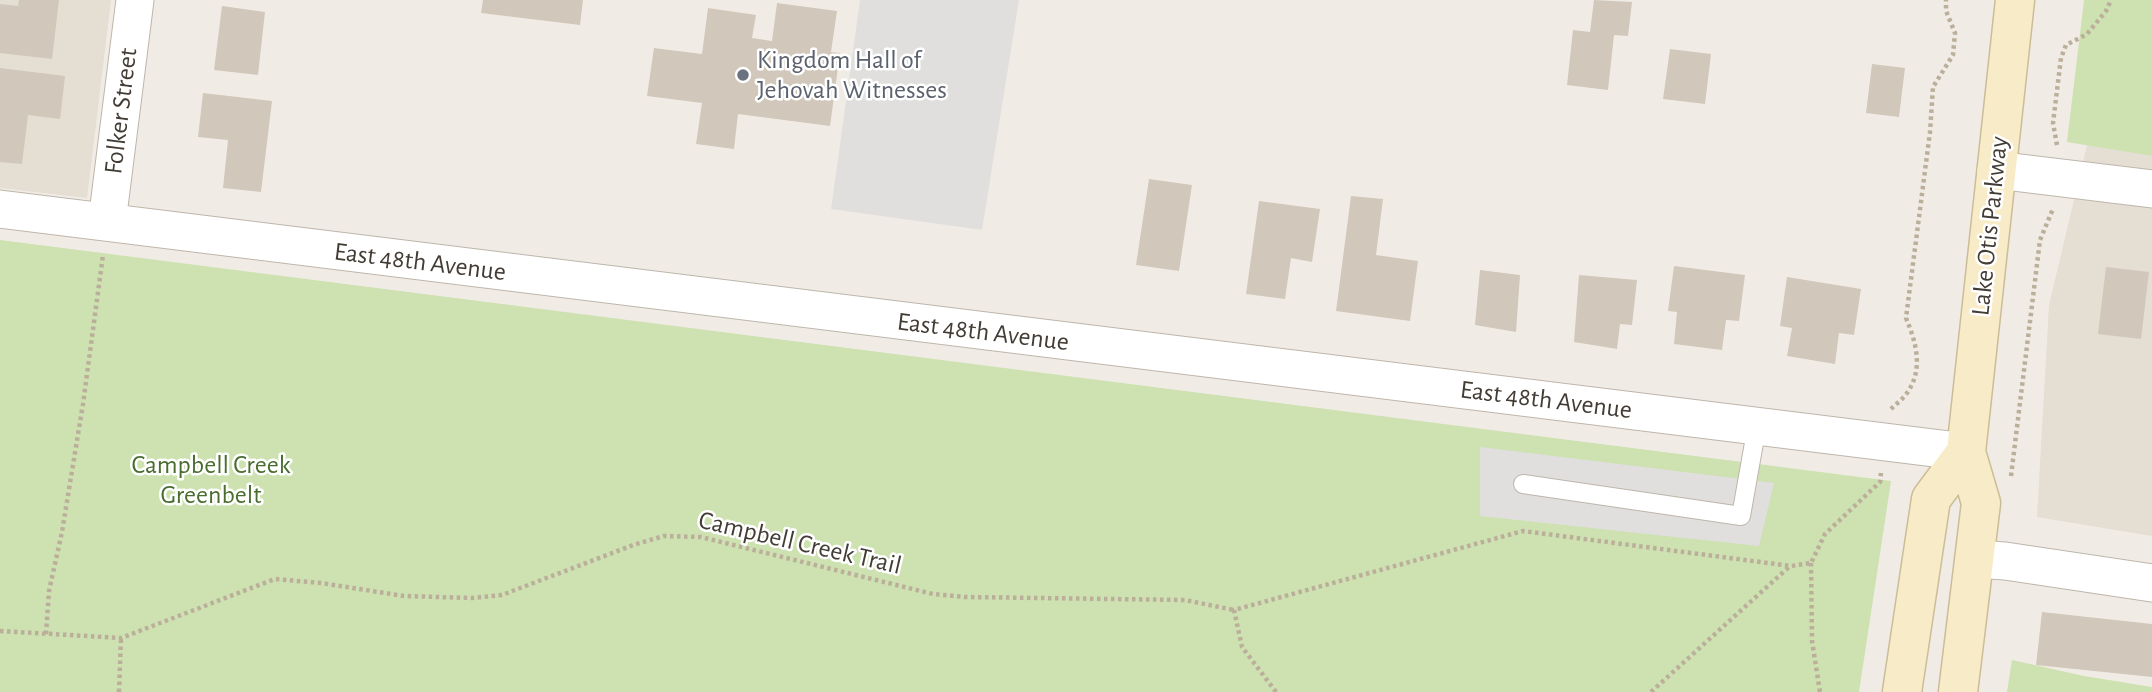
<!DOCTYPE html>
<html>
<head>
<meta charset="utf-8">
<style>
  body { margin:0 }
  canvas { display:block; background:#f0ece5 }
</style>
</head>
<body>
<canvas width="2152" height="692"></canvas>
<script>
const ctx = document.querySelector('canvas').getContext('2d');
ctx.lineJoin = 'round';
function paint(path, color) {
  ctx.fillStyle = color;
  ctx.fill(path, 'evenodd');
}
function stroke(path, color, width, dash) {
  ctx.strokeStyle = color;
  ctx.lineWidth = width;
  ctx.lineCap = dash ? 'butt' : 'round';
  ctx.setLineDash(dash || []);
  ctx.stroke(path);
}
function drawText(font, color, halo, rows, align = 'center') {
  ctx.font = font + ' "Alegreya Sans",sans-serif';
  ctx.lineWidth = 5;
  ctx.setLineDash([]);
  ctx.textBaseline = 'middle';
  ctx.strokeStyle = halo;
  ctx.fillStyle = color;
  for (const [text, x, y, turn = 0] of rows) {
    ctx.save();
    ctx.translate(x, y);
    ctx.rotate((+turn || 0) * Math.PI / 180);
    ctx.textAlign = isNaN(turn) ? turn : align;
    if (halo) ctx.strokeText(text, 0, 0);
    ctx.fillText(text, 0, 0);
    ctx.restore();
  }
}
paint(new Path2D(`
  M0 0H111L87 198 0 188Z
  M2087 145 2152 156V536L2037 517 2049 305Z`), '#e4ded3');
paint(new Path2D(`
  M2084 0H2152V156L2067 142Z
  M0 240 1891 481 1859 692H0Z
  M2012 660 2084 676 2152 687V692H2007Z`), '#cde1b1');
paint(new Path2D(`
  M860 0H1019L982 230 831 209Z
  M1480 447 1774 483 1759 546 1480 516Z`), '#e1dfdd');
paint(new Path2D(`
  M19 0H59L52 59 0 53V4L18 6Z
  M483 0H583L580 25 481 13Z
  M1594 0 1632 2 1628 36 1614 35 1608 90 1567 85 1573 30 1590 32Z
  M777 3 837 11 831 52 840 53 830 126 738 114 734 149 696 144 702 103 647 96 654 48 702 54 708 8 756 15 752 38 772 41Z
  M222 6 265 12 258 75 214 70Z
  M1670 49 1711 54 1705 104 1663 99Z
  M1872 64 1905 68 1899 117 1866 113Z
  M0 68 65 76 60 119 28 115 22 164 0 162Z
  M203 93 272 101 261 192 223 188 228 140 198 137Z
  M1149 179 1192 185 1179 271 1136 265Z
  M1351 196 1383 199 1376 255 1418 261 1410 321 1336 311Z
  M1259 201 1320 209 1312 262 1291 258 1285 299 1246 294Z
  M1674 266 1745 275 1739 321 1726 320 1722 350 1674 344 1677 312 1668 311Z
  M2106 267 2149 272 2141 339 2098 334Z
  M1480 270 1520 275 1516 332 1475 325Z
  M1579 275 1637 280 1632 325 1620 324 1617 349 1574 342Z
  M1787 277 1861 289 1854 335 1839 333 1835 364 1787 356 1792 328 1780 326Z
  M2042 612 2152 624V677L2036 665Z`), '#d1c8bb');
const service = new Path2D(`
  M1523 484 1741 516 1757 426`);
const minor = new Path2D(`
  M1996 170 2152 189
  M0 209 1966 452
  M107 222 135 0
  M1975 559 2005 561 2152 583`);
const secondary = new Path2D(`
  M1902 692 1931 499 1966 452
  M1958 692 1981 503 1966 452 2015 0`);
stroke(service, '#beb6ab', 20);
stroke(minor, '#beb6ab', 39);
stroke(secondary, '#ccbd98', 41);
stroke(new Path2D(`
  M2057 145 2053 123 2061 58 2066 45 2087 34 2106 11 2111 0
  M1891 409C1896 404 1903 399 1907 393 1924 369 1916 342 1906 318L1930 132 1933 87 1953 55 1955 33 1946 11V0
  M2011 476 2040 240 2053 209
  M1811 563 1812 641 1820 692
  M0 631 121 638 275 579 321 583 404 596 472 598 502 595 633 545 664 536 701 537 933 594 965 597 1185 600 1234 610
  M46 634 49 591 62 532 83 404 103 255
  M119 692 121 638
  M1276 692 1242 647 1234 610 1523 531 1791 566 1811 563 1825 534 1880 482 1881 473
  M1651 692 1790 566`), '#bbaf9b', 4.5, [3.5, 3.5]);
stroke(service, '#fff', 18);
stroke(minor, '#fff', 37);
stroke(secondary, '#f8ebc7', 38);
for (const [x, y, r, color] of [
  [743,75,7,"#6b7280"]
]) {
  const dot = new Path2D();
  dot.arc(x, y, r, 0, 2 * Math.PI);
  ctx.fillStyle = color;
  ctx.fill(dot);
  stroke(dot, '#fff', 2.5);
}
drawText('26px', '#5b616d', '#fff', [
  ["Kingdom Hall of",757,60],
  ["Jehovah Witnesses",757,90]
], 'left');
drawText('26px', '#423c35', '#fff', [
  ["Folker Street",121,111,-83],
  ["Lake Otis Parkway",1990,226,-84],
  ["East 48th Avenue",420,262,7],
  ["East 48th Avenue",983,332,7],
  ["East 48th Avenue",1546,400,7],
  ["Campbell Creek Trail",800,543,13]
]);
drawText('26px', '#496d2f', '#fff', [
  ["Campbell Creek",211,465],
  ["Greenbelt",211,495]
]);
</script>
</body>
</html>
